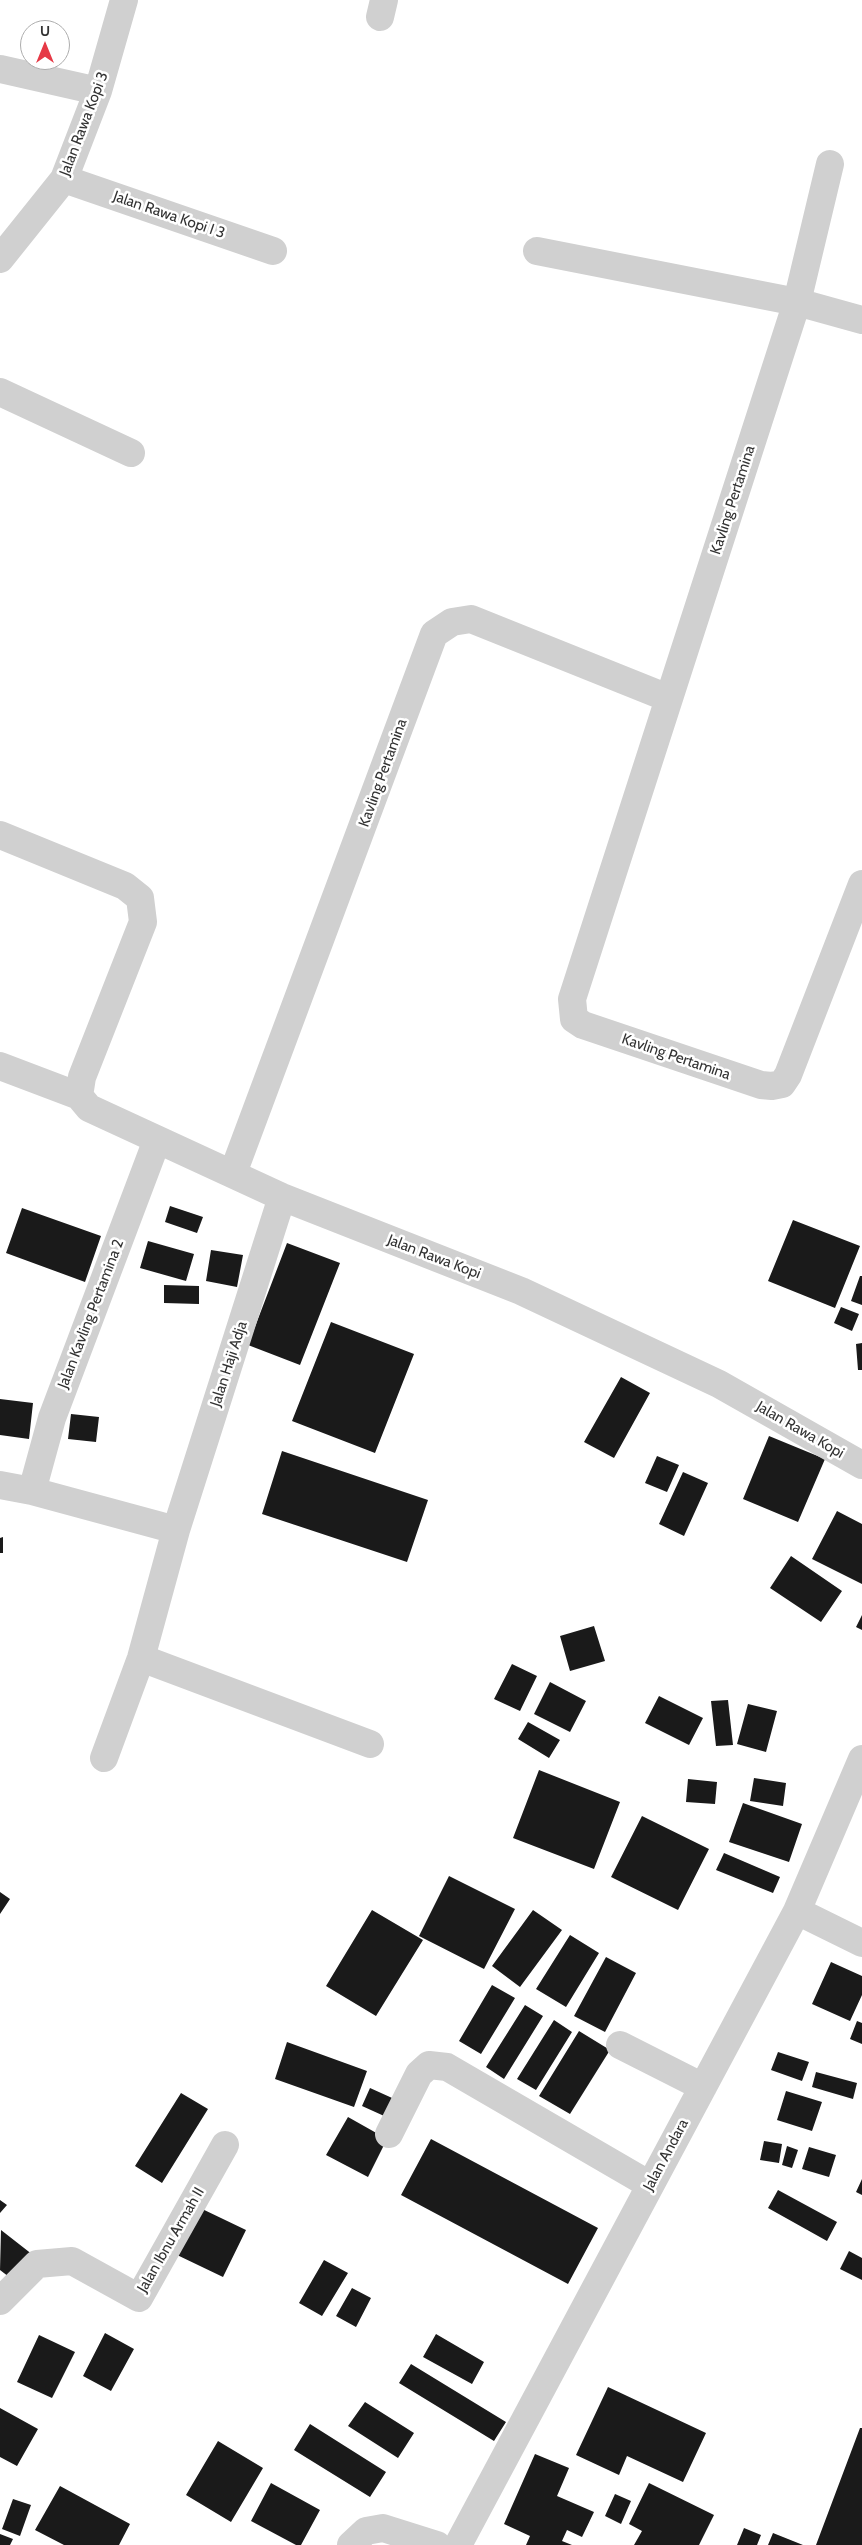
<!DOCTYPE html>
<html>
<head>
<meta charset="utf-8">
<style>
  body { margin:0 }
  #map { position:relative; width:862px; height:2545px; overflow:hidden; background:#fff; font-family:Cabin,sans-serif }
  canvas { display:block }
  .north { position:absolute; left:20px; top:20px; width:50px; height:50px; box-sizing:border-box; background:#fff; border:1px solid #adadad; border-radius:50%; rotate:0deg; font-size:14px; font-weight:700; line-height:20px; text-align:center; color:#333 }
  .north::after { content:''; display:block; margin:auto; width:18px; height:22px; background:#e63946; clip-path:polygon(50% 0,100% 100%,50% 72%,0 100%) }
</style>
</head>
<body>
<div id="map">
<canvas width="862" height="2545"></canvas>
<div class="north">U</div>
</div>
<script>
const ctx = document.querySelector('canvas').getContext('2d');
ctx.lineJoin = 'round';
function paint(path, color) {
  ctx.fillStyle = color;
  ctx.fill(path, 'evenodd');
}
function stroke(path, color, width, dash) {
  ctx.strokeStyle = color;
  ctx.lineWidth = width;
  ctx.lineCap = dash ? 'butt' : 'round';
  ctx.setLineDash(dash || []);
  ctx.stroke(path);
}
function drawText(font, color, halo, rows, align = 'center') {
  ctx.font = font + ' Cabin,sans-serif';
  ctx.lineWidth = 5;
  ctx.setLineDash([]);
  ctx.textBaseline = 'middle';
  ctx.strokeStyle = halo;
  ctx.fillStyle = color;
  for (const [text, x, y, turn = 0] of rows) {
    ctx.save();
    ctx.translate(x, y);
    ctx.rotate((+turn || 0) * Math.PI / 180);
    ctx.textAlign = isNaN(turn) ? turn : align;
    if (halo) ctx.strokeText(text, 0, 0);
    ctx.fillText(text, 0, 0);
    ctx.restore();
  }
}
paint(new Path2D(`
  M170 1206 203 1217 197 1233 165 1222Z
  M22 1208 101 1236 85 1282 6 1253Z
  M793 1220 860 1246 835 1308 768 1281Z
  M148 1241 194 1254 186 1281 140 1268Z
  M287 1243 340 1263 300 1365 248 1345Z
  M211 1250 243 1255 237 1287 206 1281Z
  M860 1276H862V1305L851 1301Z
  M164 1285 199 1286V1304L164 1303Z
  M841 1307 859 1314 852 1331 834 1323Z
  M331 1322 414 1354 375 1453 292 1421Z
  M862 1343V1370H858L856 1344Z
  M621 1377 650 1393 614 1458 584 1442Z
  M0 1399 33 1403 29 1439 0 1435Z
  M71 1414 99 1417 96 1442 68 1439Z
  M769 1436 825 1459 798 1522 743 1499Z
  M282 1451 428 1500 407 1562 262 1514Z
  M657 1456 679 1465 667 1492 645 1483Z
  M683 1472 708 1483 684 1536 659 1524Z
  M837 1511 862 1524V1584L812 1559Z
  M3 1537V1553H0V1538Z
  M791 1556 842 1591 821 1622 770 1588Z
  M862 1615V1630L856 1627Z
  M594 1626 605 1661 570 1671 560 1636Z
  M512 1664 537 1676 520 1711 494 1699Z
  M550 1682 586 1701 570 1732 534 1714Z
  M659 1696 703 1718 689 1745 645 1723Z
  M728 1700 733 1745 716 1746 711 1701Z
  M748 1704 777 1711 766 1752 737 1744Z
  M528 1722 560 1740 549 1758 518 1739Z
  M539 1770 620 1802 594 1869 513 1838Z
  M754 1778 786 1783 783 1806 750 1801Z
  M688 1779 717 1782 715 1804 686 1802Z
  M743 1803 802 1824 789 1862 729 1842Z
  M642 1816 709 1849 678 1910 611 1877Z
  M724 1853 780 1877 773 1893 716 1870Z
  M449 1876 515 1909 484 1969 419 1936Z
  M0 1892 10 1899 0 1914Z
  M372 1910 423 1940 376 2016 326 1986Z
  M533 1910 562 1930 520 1987 492 1966Z
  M570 1935 599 1953 566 2007 536 1989Z
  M606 1957 636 1973 605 2032 574 2016Z
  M831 1962 862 1976V1995L850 2021 812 2004Z
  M492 1985 515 1998 481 2054 459 2041Z
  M525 2005 543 2016 504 2079 486 2067Z
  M554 2020 572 2032 536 2090 517 2079Z
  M857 2021 862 2023V2044L850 2039Z
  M579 2031 610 2050 570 2114 539 2096Z
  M287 2042 367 2071 354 2107 275 2079Z
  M778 2052 809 2062 802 2081 771 2070Z
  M816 2072 857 2083 853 2099 812 2087Z
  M370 2088 401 2102 393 2120 362 2106Z
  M786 2091 822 2102 812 2131 777 2120Z
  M181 2093 208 2109 162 2183 135 2166Z
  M348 2117 387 2139 368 2177 326 2155Z
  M431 2139 598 2228 568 2284 401 2195Z
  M764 2141 782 2144 779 2163 760 2160Z
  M787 2146 798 2150 792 2168 782 2165Z
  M809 2147 836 2155 829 2177 802 2169Z
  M862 2179V2195L856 2192Z
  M778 2190 837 2222 827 2241 768 2208Z
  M0 2200 7 2205 0 2213Z
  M198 2207 246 2230 223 2277 175 2254Z
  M1 2230 33 2255 13 2280 0 2270Z
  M849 2251 862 2258V2280L840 2269Z
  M324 2260 348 2273 322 2316 299 2303Z
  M352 2288 371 2298 356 2327 336 2316Z
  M105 2333 134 2349 111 2391 83 2376Z
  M436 2334 484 2362 472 2384 423 2357Z
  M39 2335 75 2352 52 2398 17 2382Z
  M411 2364 506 2422 494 2441 399 2383Z
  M608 2387 706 2433 683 2482 627 2456 619 2475 576 2455Z
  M365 2402 414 2433 398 2458 348 2426Z
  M0 2408 38 2429 17 2466 0 2457Z
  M310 2424 386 2472 370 2497 294 2450Z
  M860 2428H862V2545H816Z
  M218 2441 263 2468 231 2522 186 2495Z
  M535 2454 569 2468 557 2496 594 2512 582 2537 567 2530 562 2541 572 2545H526L530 2536 504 2524Z
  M271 2483 320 2510 301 2545H296L251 2521Z
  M649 2483 714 2515 699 2545H634L642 2531 629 2524Z
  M60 2486 130 2524 119 2545H64L35 2530Z
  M615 2494 631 2501 621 2524 605 2516Z
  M13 2499 31 2505 20 2536 2 2529Z
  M744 2528 761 2535 757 2545H737Z
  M773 2533 803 2545H768Z
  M0 2534 13 2539 10 2545H0Z`), '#1a1a1a');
stroke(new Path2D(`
  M380 17 384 0
  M0 69 98 91
  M830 164 797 302 572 999 574 1019 583 1025 761 1085 772 1086 782 1084 788 1075 862 884
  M64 179 273 251
  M537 251 797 302 862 320
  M0 259 64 179 98 91 124 0
  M0 392 131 453
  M0 835 125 886 140 898 143 922 82 1077 79 1096
  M0 1066 79 1096 89 1108 282 1197 521 1291 719 1384 862 1465
  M233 1173 434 634 452 622 471 619 668 698
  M0 1485 32 1491 176 1530
  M32 1491 52 1418 157 1140
  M141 1658 370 1744
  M104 1758 141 1658 176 1530 282 1197
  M797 1911 862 1943
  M620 2045 703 2087
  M389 2134 419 2074 429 2065 447 2067 650 2185
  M0 2301 37 2264 72 2261 139 2298 225 2145
  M351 2545 366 2531 383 2528 437 2545
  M458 2545 797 1911 862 1759`), '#d0d0d0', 28);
drawText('15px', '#333', '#fff', [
  ["Jalan Rawa Kopi 3",84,124,-69],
  ["Jalan Rawa Kopi I 3",169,215,19],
  ["Kavling Pertamina",733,500,-72],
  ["Kavling Pertamina",383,773,-70],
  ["Kavling Pertamina",676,1057,19],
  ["Jalan Rawa Kopi",434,1257,21],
  ["Jalan Kavling Pertamina 2",91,1314,-69],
  ["Jalan Haji Adja",229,1364,-72],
  ["Jalan Rawa Kopi",800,1430,30],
  ["Jalan Andara",666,2155,-62],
  ["Jalan Ibnu Armah II",171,2240,-60]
]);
</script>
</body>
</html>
